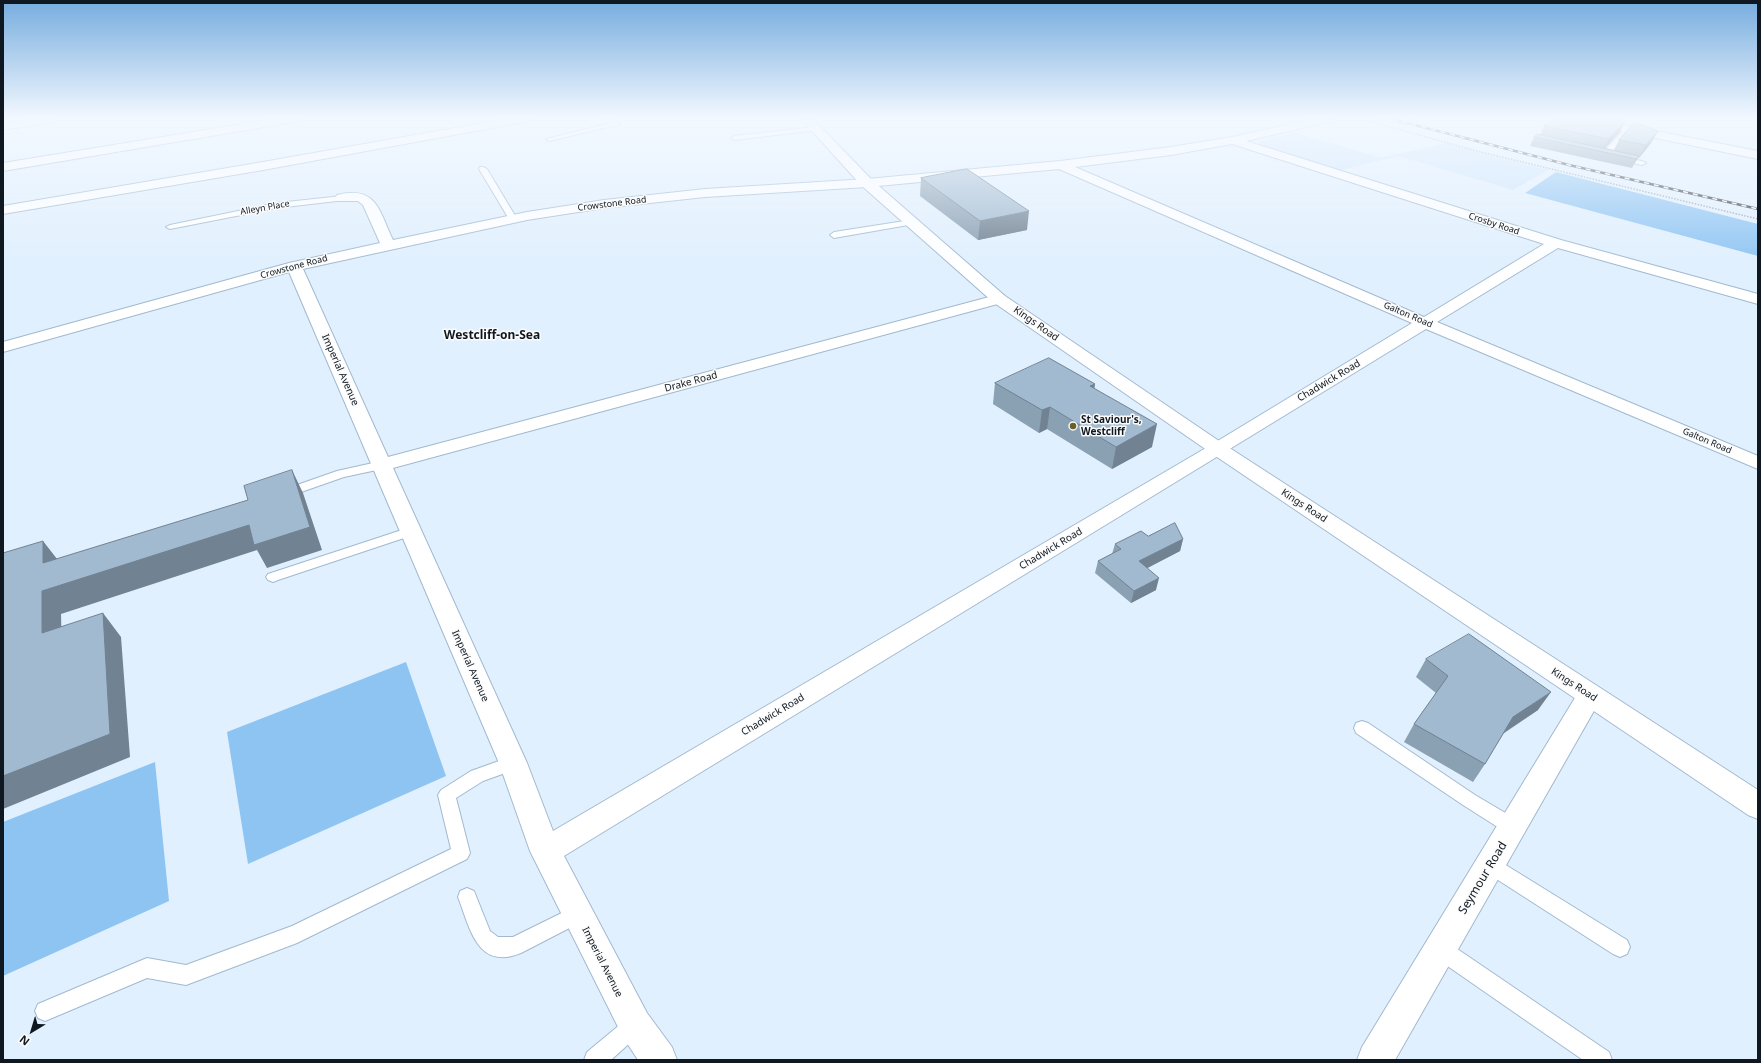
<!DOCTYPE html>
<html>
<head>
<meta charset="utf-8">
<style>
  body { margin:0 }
  #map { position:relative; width:1761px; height:1063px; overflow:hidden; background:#e1f0fe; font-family:"Noto Sans",sans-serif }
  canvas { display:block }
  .frame { position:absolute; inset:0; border:4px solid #0f1820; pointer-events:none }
  .north { position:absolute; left:12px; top:1011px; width:40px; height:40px; -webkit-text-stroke:3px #fbfbfb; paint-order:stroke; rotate:218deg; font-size:11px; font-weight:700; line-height:16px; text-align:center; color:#0f1820 }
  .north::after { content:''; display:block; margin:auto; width:14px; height:18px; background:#0f1820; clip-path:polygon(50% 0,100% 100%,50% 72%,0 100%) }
</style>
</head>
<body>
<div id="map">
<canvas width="1761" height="1063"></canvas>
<div class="frame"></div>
<div class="north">N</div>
</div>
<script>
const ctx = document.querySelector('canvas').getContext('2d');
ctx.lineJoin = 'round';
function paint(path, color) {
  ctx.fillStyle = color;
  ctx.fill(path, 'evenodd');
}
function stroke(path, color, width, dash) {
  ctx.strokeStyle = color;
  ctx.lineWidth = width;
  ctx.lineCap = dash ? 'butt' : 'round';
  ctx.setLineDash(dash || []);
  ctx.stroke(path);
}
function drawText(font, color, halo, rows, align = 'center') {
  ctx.font = font + ' "Noto Sans",sans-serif';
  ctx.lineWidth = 3;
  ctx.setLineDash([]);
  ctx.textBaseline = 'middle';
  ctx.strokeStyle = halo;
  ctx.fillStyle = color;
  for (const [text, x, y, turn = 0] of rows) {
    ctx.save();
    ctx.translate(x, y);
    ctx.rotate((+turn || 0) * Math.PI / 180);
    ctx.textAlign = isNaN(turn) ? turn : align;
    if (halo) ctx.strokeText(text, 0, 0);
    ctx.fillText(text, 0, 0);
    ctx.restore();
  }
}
paint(new Path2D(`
  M1293 132 1381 158 1445 143 1548 170 1513 190 1398 156 1338 171 1266 149 1259 144 1260 141Z`), '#cce5fc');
paint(new Path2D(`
  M1556 172 1758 224V256L1525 193Z
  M406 662 446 776 248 864 227 732Z
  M155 762 169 901 3 976V822Z`), '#8ec4f2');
const service = new Path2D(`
  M615 122 617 123V125L549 141 546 139Z
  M816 127 819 129 818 130 734 140 731 138 734 136Z
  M1626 128 1631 129 1608 157H1602V153Z
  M1615 156 1642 161 1646 163 1642 165 1618 160H1615Z
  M480 167H483L487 169 517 219 516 221H510L509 219 479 169Z
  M342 196 346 198 345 200 277 208 170 229 166 227 170 225 277 203Z
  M911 220H914V224L834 238 830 235 834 232Z
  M382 461 386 462 388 465 386 468 344 477 284 498 280 497 278 494 280 491 337 471Z
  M411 527 416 528 417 531 416 534 278 580 273 582 268 580 266 577 268 574Z
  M1362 721 1368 723 1475 795 1519 821 1522 827 1519 833 1513 835 1507 833 1463 805 1356 733 1354 728 1356 723Z
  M513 756 519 758 521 763 519 768 483 781 456 798 470 853 467 859 297 943 186 985 147 978 45 1021 38 1018 35 1011 38 1004 147 958 186 965 292 926 451 849 438 795 441 790 471 771Z
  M1490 857 1496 859 1627 940 1630 947 1627 954 1620 957 1613 954 1484 871 1481 865 1484 859Z
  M467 888 474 891 490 931 498 937H513L578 905 585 908 587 914 585 920 521 953C477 971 470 928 458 897L460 891Z
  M1440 939 1447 942 1609 1052 1612 1060H1583L1433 956 1430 949 1433 942Z
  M635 1015 642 1018 645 1025 642 1032 611 1060H584L587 1052 628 1018Z`);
const minor = new Path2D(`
  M32 119H59L53 122 3 130V124Z
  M273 119H300L294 122 3 171V163Z
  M505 119H530L524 122 263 170 3 214V206L263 162Z
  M601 119H615L621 124 615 127 611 126Z
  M1313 119H1334L1332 121 1246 141 1561 240 1758 294V304L1558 248 1437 322 1758 456V469L1426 329 564 856 647 1013 672 1047 677 1060H638L623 1037 530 851 499 763 289 272 3 352V342L289 263 380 243 363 205 358 201H337L335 198 337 195C377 185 379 211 393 240L527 212 604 200 705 189 867 179 1060 161 1171 147 1232 137ZM1232 144 1544 244 1424 317 1075 167 1171 155ZM1059 169 1412 323 1211 445 553 831 527 763 393 468 1005 302 1007 299 1005 296 999 294 993 296 388 457 303 269 527 220 604 208 705 197 867 187Z
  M1590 685 1599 688 1603 695 1395 1060H1357L1362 1047 1581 688Z`);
const tertiary = new Path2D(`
  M801 119H813L872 180 1005 296 1225 445 1758 790V819L1748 815 1211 453 993 302 862 186Z
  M1571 119H1594L1758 151V159L1577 122Z`);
stroke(service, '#a1b9cf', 2);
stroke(minor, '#a1b9cf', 2);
stroke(tertiary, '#a1b9cf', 2);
stroke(new Path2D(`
  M1365 119 1373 121 1379 119
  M1381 119 1405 125
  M1413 119 1417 120
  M1373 121H1368L1477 151 1758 219`), '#98a4b0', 1.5, [1.5, 1.5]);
paint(service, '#fff');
paint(minor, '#fff');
paint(tertiary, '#fff');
const rail = new Path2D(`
  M1392 119 1569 165 1758 209`);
stroke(rail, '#333d46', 2.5);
stroke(rail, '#fbfbfb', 1.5, [5]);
stroke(new Path2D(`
  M1405 125 1417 120`), '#98a4b0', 1.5, [1.5, 1.5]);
paint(new Path2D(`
  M1544 126 1620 132 1605 148 1614 150 1619 140 1658 131 1651 143 1639 158H1638L1634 164 1632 168 1530 146 1534 137 1540 135Z
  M921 178 1027 230 978 240 920 196Z
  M995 383 1095 384 1094 389 1152 447 1112 469 1047 429 1039 433 993 404Z
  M1148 536 1183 539 1180 551 1147 568 1156 590 1131 603 1095 573 1098 561 1112 554 1115 544Z
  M1426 659 1538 710 1503 734 1485 764 1473 782 1404 742 1414 724 1436 693 1416 677Z`), '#8aa0b3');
paint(new Path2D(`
  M1626 120 1620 132 1602 151 1609 139Z
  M1658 131 1651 143 1639 158 1646 145Z
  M1639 156 1634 164 1632 168 1636 159Z
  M1029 211 1027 230 978 240 980 221Z
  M1095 384 1091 406 1090 386Z
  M1050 407 1047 429 1039 433 1042 410Z
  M1157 424 1152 447 1112 469 1116 447Z
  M292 470 303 493 322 550 267 568 257 550 61 614 62 657 42 633V591L43 541 61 564 249 525Z
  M1183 539 1180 551 1136 574 1139 561Z
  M1159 578 1156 590 1131 603 1134 591Z
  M103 613 121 637 130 757 3 809V776Z
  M1551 692 1538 710 1500 735 1513 717Z`), '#718292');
const building = new Path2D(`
  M1551 119H1620L1626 120 1609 139 1544 126Z
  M1635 122 1658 131 1646 145 1619 140Z
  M1537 134 1639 156 1636 159 1534 137Z
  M967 169 1029 211 980 221 921 178Z
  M1049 358 1095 384 1090 386 1157 424 1116 447 1050 407 1042 410 995 383Z
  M292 470 310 527 254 545 249 525 42 591V633L103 613 110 734 3 776V553L43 541V563L248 500 244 486Z
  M1175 523 1183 539 1139 561 1159 578 1134 591 1098 561 1121 549 1115 544 1141 531 1148 536Z
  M1469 634 1551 692 1513 717 1485 764 1414 724 1448 676 1426 659Z`);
paint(building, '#a1bad0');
stroke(building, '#718292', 1);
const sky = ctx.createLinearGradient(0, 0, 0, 268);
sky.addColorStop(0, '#76acde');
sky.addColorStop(0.44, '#f2f8ff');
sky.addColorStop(1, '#f2f8ff00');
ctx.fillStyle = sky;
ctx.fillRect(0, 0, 1761, 268);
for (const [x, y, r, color] of [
  [1073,426,4,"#6b5f2c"]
]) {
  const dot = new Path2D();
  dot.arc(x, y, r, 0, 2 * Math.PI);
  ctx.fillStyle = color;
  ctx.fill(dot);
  stroke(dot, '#fbfbfb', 1.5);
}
drawText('9px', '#0f1820', '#fbfbfb', [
  ["Crowstone Road",612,204,-7],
  ["Alleyn Place",265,208,-10],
  ["Crosby Road",1494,224,18],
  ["Crowstone Road",294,267,-15],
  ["Galton Road",1408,315,23],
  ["Galton Road",1707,441,23]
]);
drawText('10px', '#0f1820', '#fbfbfb', [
  ["Kings Road",1036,324,35],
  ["Imperial Avenue",340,370,66],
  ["Chadwick Road",1329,381,-31],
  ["Drake Road",691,382,-15],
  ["Kings Road",1304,506,33],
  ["Chadwick Road",1051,549,-31],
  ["Imperial Avenue",470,666,66],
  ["Kings Road",1574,685,33],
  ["Chadwick Road",773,715,-31],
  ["Imperial Avenue",602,962,63]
]);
drawText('bold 10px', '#0f1820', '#fbfbfb', [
  ["St Saviour's,",1081,420],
  ["Westcliff",1081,432]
], 'left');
drawText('bold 12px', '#0f1820', '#fbfbfb', [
  ["Westcliff-on-Sea",492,336]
]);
drawText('12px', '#0f1820', '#fbfbfb', [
  ["Seymour Road",1483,878,-59]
]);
</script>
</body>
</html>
